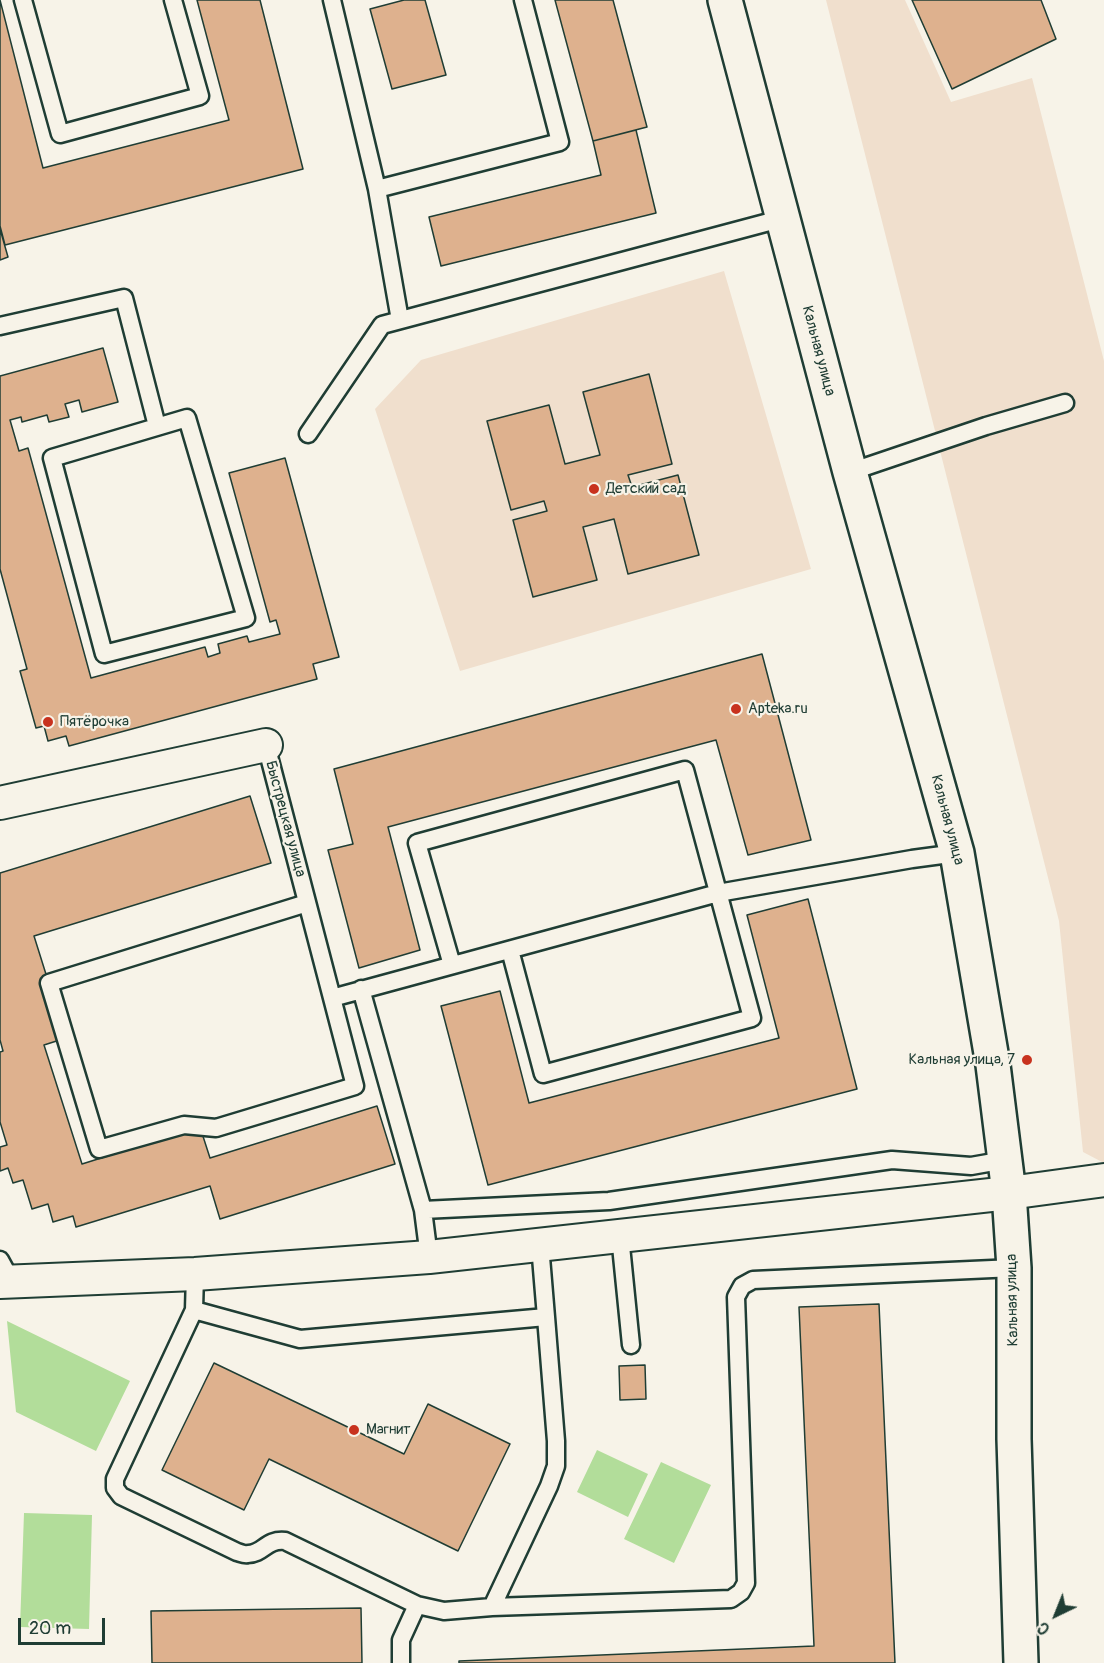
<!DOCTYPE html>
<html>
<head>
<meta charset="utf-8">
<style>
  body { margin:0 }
  #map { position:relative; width:1104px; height:1663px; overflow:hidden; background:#f7f3e8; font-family:Pangolin,sans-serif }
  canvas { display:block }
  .north { position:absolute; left:1026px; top:1585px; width:60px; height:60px; -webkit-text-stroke:4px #f7f3e8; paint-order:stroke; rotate:223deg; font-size:16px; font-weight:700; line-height:24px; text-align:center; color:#1f3d34 }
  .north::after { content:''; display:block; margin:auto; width:21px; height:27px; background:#1f3d34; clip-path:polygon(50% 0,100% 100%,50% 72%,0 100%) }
  .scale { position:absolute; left:18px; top:1618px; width:87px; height:27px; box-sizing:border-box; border:3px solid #1f3d34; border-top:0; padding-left:8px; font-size:18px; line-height:21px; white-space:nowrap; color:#1f3d34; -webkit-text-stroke:4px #f7f3e8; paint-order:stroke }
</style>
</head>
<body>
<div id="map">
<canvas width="1104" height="1663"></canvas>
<div class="north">С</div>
<div class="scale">20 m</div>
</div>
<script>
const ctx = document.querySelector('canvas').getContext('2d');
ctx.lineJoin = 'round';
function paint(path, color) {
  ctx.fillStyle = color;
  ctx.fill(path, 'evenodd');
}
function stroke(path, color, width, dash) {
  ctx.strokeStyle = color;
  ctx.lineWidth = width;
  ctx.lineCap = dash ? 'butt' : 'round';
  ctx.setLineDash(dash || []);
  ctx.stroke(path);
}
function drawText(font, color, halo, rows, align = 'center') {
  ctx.font = font + ' Pangolin,sans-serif';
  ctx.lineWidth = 4.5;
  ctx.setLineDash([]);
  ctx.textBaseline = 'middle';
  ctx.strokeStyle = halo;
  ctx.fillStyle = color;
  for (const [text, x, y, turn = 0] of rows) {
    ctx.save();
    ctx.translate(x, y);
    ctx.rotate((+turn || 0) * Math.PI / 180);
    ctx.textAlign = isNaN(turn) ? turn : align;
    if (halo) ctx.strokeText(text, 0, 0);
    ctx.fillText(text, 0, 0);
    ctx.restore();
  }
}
paint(new Path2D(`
  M826 0H905L951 102 1032 78 1104 361V1163L1083 1152 1059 921Z
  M724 271 811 569 460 671 375 409 421 360Z`), '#f0dfcd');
paint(new Path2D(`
  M7 1321 130 1381 96 1451 16 1412Z
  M597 1450 648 1474 628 1517 577 1492Z
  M661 1462 711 1485 674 1563 624 1539Z
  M24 1513 92 1515 89 1629 20 1627Z`), '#b2dd9a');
const building = new Path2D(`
  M0 0 43 168 229 120 197 0H260L303 169 5 245 0 226Z
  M404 0H425L446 75 392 89 370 9Z
  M555 0H613L647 127 593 141Z
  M912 0H1041L1056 39 952 89Z
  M636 130 656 213 441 266 429 217 601 175 593 141Z
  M0 229 8 257 0 260Z
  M103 348 118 402 82 412 79 400 65 404 69 417 49 422 47 415 22 422 21 417 10 420 19 451 28 448 91 678 205 647 208 657 220 653 218 644 247 636 249 642 280 634 276 620 270 622 229 473 285 458 339 657 313 664 317 679 69 746 66 736 48 741 44 726 36 728 20 671 27 669 0 569V376Z
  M649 374 672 464 628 475 632 487 678 475 699 555 628 574 614 519 583 527 597 580 533 597 513 520 547 511 544 501 511 510 487 421 549 405 565 464 600 455 583 392Z
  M762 654 811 840 748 855 716 740 388 827 420 950 359 968 328 850 353 844 334 769Z
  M250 796 271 863 34 936 66 1038 44 1045 82 1164 200 1127 210 1158 377 1106 395 1164 220 1219 210 1186 76 1227 73 1216 53 1222 48 1204 32 1209 23 1180 13 1183 8 1168 0 1171V1147L7 1145 0 1122V1052L3 1051 0 1040V873Z
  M808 899 857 1089 488 1185 441 1006 500 991 529 1103 779 1038 747 915Z
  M879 1304 895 1663H459V1661L814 1646 799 1307Z
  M214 1363 404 1454 428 1404 510 1444 458 1551 269 1459 244 1510 162 1470Z
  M645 1365 646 1399 620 1400 619 1366Z
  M361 1608 362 1663H152L151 1611Z`);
paint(building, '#deb18e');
stroke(building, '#1f3d34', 1.5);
const service = new Path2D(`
  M23 0 60 134 200 96 173 0
  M332 0 377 189 400 320
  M377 189 560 142 523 0
  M0 326 124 298 157 426
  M187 418 246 618 104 654 52 458Z
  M308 434 382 325 784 218
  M850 472 986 426 1065 403
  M266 745C295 859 326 972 355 1086L216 1128 184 1125 99 1149 49 983 307 903
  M452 965 417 843 685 770 752 1018 543 1074 510 950
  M361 989 423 1210 429 1257
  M332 998 718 893 912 859 957 853
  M423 1210 609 1201 892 1160 971 1166 1005 1160
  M620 1236 631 1345
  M0 1260 12 1282
  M195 1274 194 1310 115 1479V1488L121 1496 237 1552C241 1553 244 1555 248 1554 263 1554 266 1539 285 1541L417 1605 444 1611 492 1607 731 1599 741 1592 746 1583 736 1297 742 1286 753 1280 1014 1268
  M194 1310 300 1339 546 1317 540 1245
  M492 1607 549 1486 556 1466V1441L546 1317
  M401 1663V1640L417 1605`);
const minor = new Path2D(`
  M0 803 266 745
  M0 1282 195 1274 429 1257 1009 1193 1104 1180`);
const tertiary = new Path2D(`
  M725 0 850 472 957 853 993 1065 1009 1193 1014 1268V1439L1021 1663`);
stroke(service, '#1f3d34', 21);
stroke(minor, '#1f3d34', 36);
stroke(tertiary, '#1f3d34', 38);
stroke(service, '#f7f3e8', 16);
stroke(minor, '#f7f3e8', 32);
stroke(tertiary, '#f7f3e8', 33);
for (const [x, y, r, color] of [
  [594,489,6,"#c8321e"],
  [736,709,6,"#c8321e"],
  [48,722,6,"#c8321e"],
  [1027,1060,6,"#c8321e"],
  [354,1430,6,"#c8321e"]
]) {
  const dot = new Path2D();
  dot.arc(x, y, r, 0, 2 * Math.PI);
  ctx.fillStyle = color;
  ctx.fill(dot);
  stroke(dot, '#f7f3e8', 2);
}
drawText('15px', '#1f3d34', '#f7f3e8', [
  ["Кальная улица",818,351,75],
  ["Быстрецкая улица",285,819,75],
  ["Кальная улица",947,820,75],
  ["Кальная улица",1013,1300,-91]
]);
drawText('15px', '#1f3d34', '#f7f3e8', [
  ["Детский сад",606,489],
  ["Apteka.ru",748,709],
  ["Пятёрочка",60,722],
  ["Кальная улица, 7",1015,1060,"right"],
  ["Магнит",366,1430]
], 'left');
</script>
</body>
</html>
